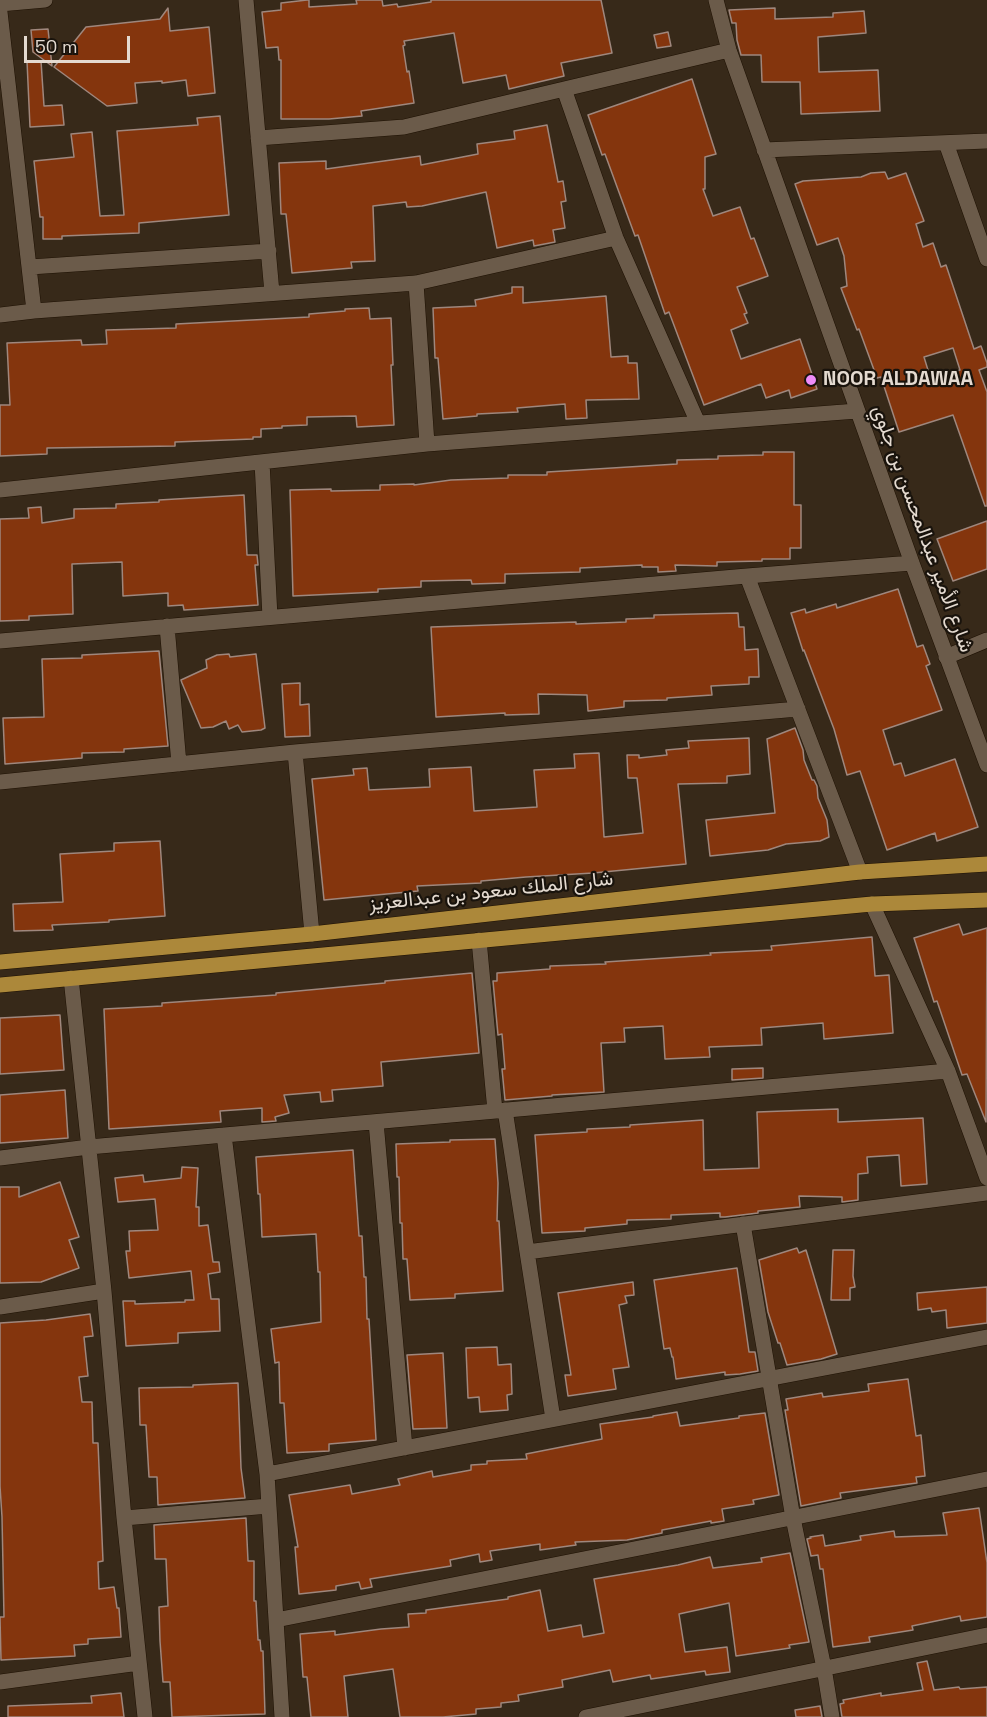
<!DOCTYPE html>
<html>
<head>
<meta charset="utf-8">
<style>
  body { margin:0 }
  #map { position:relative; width:987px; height:1717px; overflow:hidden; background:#372919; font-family:"Space Grotesk",sans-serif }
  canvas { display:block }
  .scale { position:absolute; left:24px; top:36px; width:106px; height:27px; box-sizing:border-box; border:3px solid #e4dad0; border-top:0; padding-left:8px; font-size:18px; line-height:21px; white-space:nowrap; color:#e4dad0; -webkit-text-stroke:4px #19130c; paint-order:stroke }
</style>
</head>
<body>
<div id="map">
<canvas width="987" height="1717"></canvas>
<div class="scale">50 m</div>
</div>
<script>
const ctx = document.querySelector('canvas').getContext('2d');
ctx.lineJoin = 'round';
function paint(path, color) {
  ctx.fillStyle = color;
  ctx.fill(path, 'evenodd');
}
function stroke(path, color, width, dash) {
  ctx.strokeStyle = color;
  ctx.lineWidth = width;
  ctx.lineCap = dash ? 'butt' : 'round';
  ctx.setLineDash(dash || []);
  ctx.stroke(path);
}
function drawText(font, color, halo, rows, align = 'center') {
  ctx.font = font + ' "Space Grotesk",Vazirmatn,sans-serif';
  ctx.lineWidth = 4.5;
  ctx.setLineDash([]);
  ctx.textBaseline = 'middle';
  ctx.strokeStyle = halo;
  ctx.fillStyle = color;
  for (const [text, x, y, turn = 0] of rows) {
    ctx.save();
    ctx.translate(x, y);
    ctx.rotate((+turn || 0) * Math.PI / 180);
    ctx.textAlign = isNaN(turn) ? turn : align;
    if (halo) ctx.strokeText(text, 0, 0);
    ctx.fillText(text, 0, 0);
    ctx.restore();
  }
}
const building = new Path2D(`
  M307 0H309V7L357 4 356 0H382L383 6 397 4 398 7 431 2V0H601L612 53 561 63 564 76 509 89 506 75 463 83 454 33 404 41 405 45 403 46 407 72 409 71 414 103 361 111 362 116 329 119H281V60H279L278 47 266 48 262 12 281 10V3Z
  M168 8 170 31 209 27 215 93 188 96 186 80 162 83V81L135 83 137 103 107 106 54 67 86 27 160 19Z
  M775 8V19L833 17V13L864 11 866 33 818 37 819 72 878 70 880 111 801 114 800 82H762L761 55H741L737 40 736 23H732L729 10Z
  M48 29 52 66 33 52 31 30Z
  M668 32 671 46 657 48 654 35Z
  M27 61H41L44 106 62 105 64 125 30 127Z
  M692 79 716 154 705 157V189H703L713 216 740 207 751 239 754 238 768 276 737 287 747 313 744 314 748 323 731 330 741 359 800 339 817 389 791 398 789 390 766 398 761 384 704 405 669 312 665 314 638 235 635 236 605 154 602 155 588 115Z
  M220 116 229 215 139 223V233L62 236V239H43V217H40L34 161 74 157 71 134 92 132 100 216 124 215 117 131 198 125 197 118Z
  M547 125 558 182 563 181 566 201 561 202 565 228 553 230 555 242 534 246 533 240 497 248 486 192 422 206 407 207 406 202 373 206 375 261 351 262 352 268 292 273 286 214H281L279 163 326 161V169L420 156 421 165 478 154 477 144 515 139 514 131Z
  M885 172 888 179 906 173 924 221 916 224 923 247 933 243 941 267 946 265 974 349 981 346 987 363V367L979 370 987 392V506H985L953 415 899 432 881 377 877 378 859 329 857 330 841 288 847 286 844 256 838 238 817 245 795 184 803 181 861 177 871 173ZM953 348 960 370 931 380 924 357Z
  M512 287H523V303L606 296 611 357 628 356V363H637L639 399 586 400 587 418 566 419 565 404 517 408 518 412 477 414V416L443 419 438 358H435L433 308 476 306 475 300 512 293Z
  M369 308 370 319 391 318 393 365H391L394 425 357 427 356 416 307 417V425L282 426V428L261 429V437H253V439L175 442V446L47 448V454L0 456V405H10L7 343 81 340 82 345 107 344 106 330 176 328V324L309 317V314L345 311V309Z
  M763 452H794V505H801V548H790V559H762V561L717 562V566L675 565 676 571 658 572V567H642V565L580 568V572L505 574V583L472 584 471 580 421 581V587L378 589V592L293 596 290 490 331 489V491L380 490V485L414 484V485L451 480 508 478V475H547V472L677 464V460L718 459V456L763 455Z
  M244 495 247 555H257L258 565H255L258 605 184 610 183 605 168 606V593L123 596 122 562 72 564 73 614 29 616V620L0 621V519L29 518 28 508 41 507 42 523 74 518V509L116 508V504L159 502V500Z
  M987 521V569L953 581 937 539Z
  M898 589 917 647 923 645 930 664 926 666 942 710 883 730 894 765 901 763 905 776 955 759 978 827 937 841 935 833 887 850 860 771 847 775 834 729 804 650 803 651 791 613 805 609 806 613 836 604 837 608Z
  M738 613 739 627H744L745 650 758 649 759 677H749V684L711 686 712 695 667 698V700L624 701V707L588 711 587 695 538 694 539 714 505 715V713L436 717 431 627 576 622V624L626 622V619L654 618V615Z
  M159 651 168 746 124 749V752L82 753V758L5 764 3 718 44 717 42 659 82 658V655Z
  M229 654 230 657 256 654 265 728 261 730 242 732 238 725 229 729 226 721 213 727 201 728 182 683 181 680 207 668 206 660 217 655Z
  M300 683V705L309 704 310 736 285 737 282 684Z
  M795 728 803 750 804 760 812 780H814L817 786 818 798 827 820 829 837 820 841 786 844 768 850 710 856 706 820 775 813 767 739Z
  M749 738 750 774 727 776V783L678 784 686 864 593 873 526 877 481 881V883L417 886 418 891 324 900 312 779 354 775 353 769 367 768 369 790 430 787 429 769 471 767 474 811 537 807 534 770 575 768 574 754 599 753 604 837 643 833 637 778H628L627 755H639V758L667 755 666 750 689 748 688 741Z
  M160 841 165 916 109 920V922L52 925 53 930 14 931 13 904 63 902 60 854 114 851V843Z
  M959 924 963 935 987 928 986 1122 967 1074 962 1075 937 1001 934 1002 914 938Z
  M872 937 875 976 889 975 893 1033 824 1039 823 1023 761 1028 762 1045 709 1047 710 1057 665 1059 663 1026 624 1028 625 1042 601 1043 604 1092 552 1095V1096L505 1100 502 1069H505L502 1034 498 1035 493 981H497V973L550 969V966L606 964 605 962 711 955 710 953 772 950 771 946Z
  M472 973 479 1053 381 1062 383 1086 332 1090 333 1101 321 1102 320 1092 284 1095 289 1113 275 1117 276 1121 262 1122V1108L220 1111 221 1122 109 1129 104 1009 162 1006V1003L276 995V993L385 983V981Z
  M60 1015 64 1070 0 1074V1018Z
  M763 1068V1078L732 1080V1069Z
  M65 1090 68 1138 0 1143V1095Z
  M838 1109V1122L923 1118 927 1184 901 1186 899 1155 867 1157 868 1173 858 1174V1200L842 1202V1197L799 1196 800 1207 758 1211V1213L725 1217H720V1213L671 1215V1219L627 1220V1224L585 1228V1231L542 1233 535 1135 587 1132V1129L630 1127V1125L703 1120 704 1170 759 1168 757 1112Z
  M495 1139 498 1183 497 1221H499L503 1291 455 1294V1298L410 1300 407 1259H403L402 1223H400L399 1177H397L396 1144 450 1142V1140Z
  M353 1150 359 1236H362L364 1277H366L367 1319H369L376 1440 329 1444V1451L287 1453 284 1403H280L279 1362 275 1363 271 1329 321 1322 320 1272H318L316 1234 262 1237 260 1194H258L256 1157Z
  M182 1167 198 1168 196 1207H199V1226L208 1225 213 1262H219L220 1272 208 1274 211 1299H219L220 1331 178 1333V1343L126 1346 123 1301H135V1304L185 1302V1300H194L191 1271 129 1278 126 1251H130L129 1231 158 1230 155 1199 118 1202 115 1178 143 1175 144 1182 181 1178Z
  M60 1182 79 1237 69 1240 79 1268 41 1282 0 1283V1187H19V1197Z
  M797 1248 799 1253 806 1250 837 1354 821 1359 787 1365 780 1343H778L768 1312 759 1260Z
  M833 1250H854L853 1276 855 1287 850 1288V1300H831Z
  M737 1268 749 1352H755L758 1371 740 1374 725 1375V1372L676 1379 673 1357H672L670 1348 664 1349 654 1280Z
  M633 1282 634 1295 625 1296 627 1303 619 1305 629 1367 613 1369 616 1389 568 1396 565 1375H571L558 1293Z
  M987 1287V1323L947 1328 946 1310 932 1312 931 1308 918 1310 917 1293Z
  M90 1314 93 1336 84 1337 88 1376 79 1377 82 1402H92L93 1443H98L103 1561 98 1562 99 1589 114 1587 117 1608H119L121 1637 88 1639V1644L74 1645 75 1656 1 1660 0 1617H4L2 1517 0 1486V1323L46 1320Z
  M497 1347 498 1365 511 1364 512 1394 507 1395 508 1410 480 1412 479 1397 468 1398 466 1348Z
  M443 1353 447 1428 413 1429 407 1355Z
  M908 1379 916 1436 921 1435 925 1476 916 1477 917 1483 840 1493 841 1498 801 1506 785 1410H788L786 1399 822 1393 823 1397 869 1391 868 1384Z
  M238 1383 241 1468 245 1498 158 1505 157 1477H149L146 1425H140L139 1388 193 1387V1385Z
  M677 1412 680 1426 739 1418V1416L765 1413 779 1495 753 1500 754 1504 722 1509 724 1521 711 1523V1521L662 1530V1533L627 1540 575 1542 576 1545 540 1550V1544L490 1551 492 1560 480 1562 479 1554 450 1560 451 1566 370 1579 372 1587 361 1589 359 1582 336 1586V1590L299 1594 295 1547H298L289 1495 350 1485 352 1494 400 1485 398 1479 432 1471 433 1477 471 1470V1465L487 1464V1461L527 1459 526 1454 602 1439 600 1424 653 1417V1416Z
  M979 1508 987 1563V1617L961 1621 960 1616 912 1626 913 1630 869 1637 870 1642 833 1647 823 1569H820L818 1555 811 1556 807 1539 811 1538 810 1537 823 1535 825 1546 861 1540 860 1536 894 1531 895 1537 947 1535 943 1513Z
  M246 1518 248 1561H254V1601H256L258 1640H260L261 1651H263L265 1714 172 1717 170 1682H163L160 1641 159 1607 168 1606 166 1559H155L154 1525Z
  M790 1553 809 1642 789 1645 790 1648 736 1656 729 1603 679 1614 685 1652 727 1647 730 1672 706 1675 705 1671 651 1679 650 1675 613 1682 610 1670 562 1680 563 1687 518 1695 519 1701 501 1703V1707L476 1709V1714L443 1717H400L393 1669 344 1676 348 1717H311L307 1677H303L300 1634 335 1631V1635L381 1629 409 1627 408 1614 426 1613V1610L508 1599V1597L540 1590 548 1631 581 1625 583 1637 604 1633 594 1579 678 1565 710 1557 713 1568 762 1562 761 1558Z
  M927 1661 934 1690 959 1687 960 1689 987 1687V1717H842L840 1704 844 1703 843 1700 881 1693V1696L923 1690 917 1663Z
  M121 1693 124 1717H8V1706L92 1703 91 1696Z
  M820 1706 822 1717H796L795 1710Z`);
paint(building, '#84350d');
stroke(building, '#9f877d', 1.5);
const minor = new Path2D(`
  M246 0 272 293
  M716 0 729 50 912 563 987 765
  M0 4 45 0
  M0 12 34 311
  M564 89 616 238 698 423
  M258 138 404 127 729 50
  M946 143 987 259
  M764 150 987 141
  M30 267 269 251
  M416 283 427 444
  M0 315 34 311 416 283 616 238
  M262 462 270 617
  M0 490 427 444 857 411
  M747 576 860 872
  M167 626 179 764
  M0 641 747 576 912 563
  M946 657 987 640
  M295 752 312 934
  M0 782 295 752 798 709
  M872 904 948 1071 987 1178
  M479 940 495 1111
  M71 978 104 1291 124 1518 145 1717
  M505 1110 553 1419
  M376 1122 405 1448
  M224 1135 267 1474 282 1717
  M0 1158 89 1147 948 1071
  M743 1224 793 1518 824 1668 832 1717
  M527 1252 987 1193
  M0 1307 104 1291
  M267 1474 987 1337
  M124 1518 269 1506
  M276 1620 987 1479
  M0 1682 139 1663
  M586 1717 987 1635`);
const major = new Path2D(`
  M0 962 312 934 860 872 987 864
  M0 985 872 904 987 900`);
stroke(minor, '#1e1103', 16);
stroke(major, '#1e1103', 16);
stroke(minor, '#6b5b4a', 15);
stroke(major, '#ac883a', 15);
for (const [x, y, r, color] of [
  [811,380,6,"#ee8cf8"]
]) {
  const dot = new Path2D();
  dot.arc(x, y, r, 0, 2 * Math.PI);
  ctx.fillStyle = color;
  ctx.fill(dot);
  stroke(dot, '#19130c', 2);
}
drawText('bold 20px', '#e4dad0', '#19130c', [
  ["NOOR ALDAWAA",823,380]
], 'left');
drawText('20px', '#e4dad0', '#19130c', [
  ["شارع الأمير عبدالمحسن بن جلوي",922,529,70],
  ["شارع الملك سعود بن عبدالعزيز",491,892,-6]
]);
</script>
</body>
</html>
